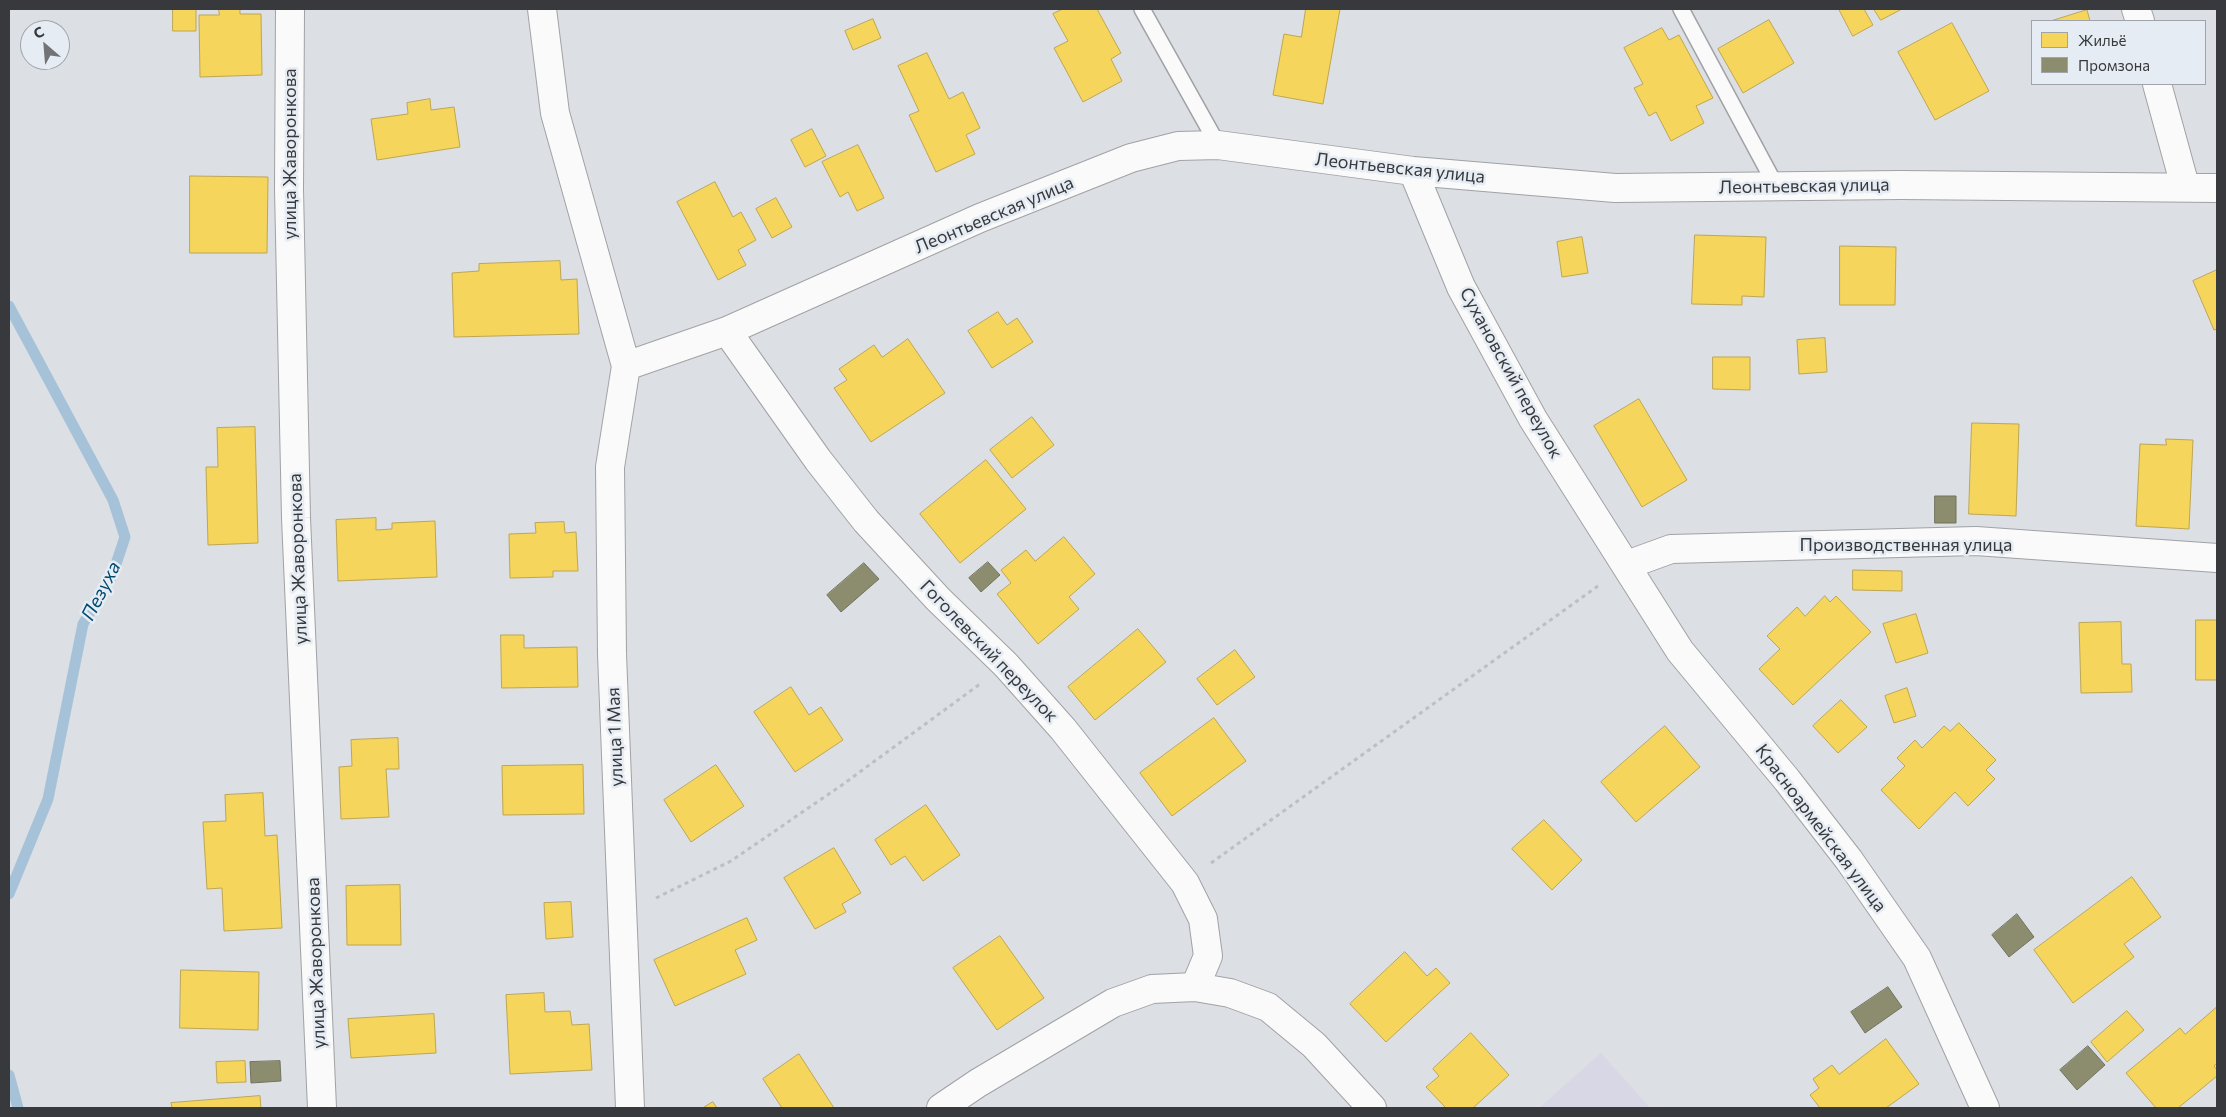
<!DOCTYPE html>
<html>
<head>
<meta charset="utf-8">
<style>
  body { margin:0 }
  #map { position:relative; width:2226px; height:1117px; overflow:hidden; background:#dcdfe3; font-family:Commissioner,sans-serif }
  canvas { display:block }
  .frame { position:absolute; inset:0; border:10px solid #37393c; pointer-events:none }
  .legend { position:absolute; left:2031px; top:20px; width:175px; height:65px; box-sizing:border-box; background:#e6ecf3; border:1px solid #a0a4aa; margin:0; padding:6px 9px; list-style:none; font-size:15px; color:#37393c }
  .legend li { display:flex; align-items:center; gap:10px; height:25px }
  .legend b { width:25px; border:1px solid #a0a4aa }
  .north { position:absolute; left:20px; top:20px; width:50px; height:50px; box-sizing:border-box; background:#e6ecf3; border:1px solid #a0a4aa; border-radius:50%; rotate:333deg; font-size:14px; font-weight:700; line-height:20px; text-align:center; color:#37393c }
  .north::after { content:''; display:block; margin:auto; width:18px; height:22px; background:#717376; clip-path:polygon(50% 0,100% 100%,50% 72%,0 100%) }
</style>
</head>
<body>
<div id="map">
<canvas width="2226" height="1117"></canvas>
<div class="frame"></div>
<ul class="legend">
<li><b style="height:14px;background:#f6d55c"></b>Жильё</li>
<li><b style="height:14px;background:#8c8c6e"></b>Промзона</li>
</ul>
<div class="north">С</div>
</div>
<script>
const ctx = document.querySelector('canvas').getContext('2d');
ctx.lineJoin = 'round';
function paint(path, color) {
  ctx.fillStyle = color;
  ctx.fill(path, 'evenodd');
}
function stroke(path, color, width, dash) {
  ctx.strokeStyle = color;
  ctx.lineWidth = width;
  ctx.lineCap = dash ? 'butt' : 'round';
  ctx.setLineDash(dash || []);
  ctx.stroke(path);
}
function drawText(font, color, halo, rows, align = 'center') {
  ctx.font = font + ' Commissioner,sans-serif';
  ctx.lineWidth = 5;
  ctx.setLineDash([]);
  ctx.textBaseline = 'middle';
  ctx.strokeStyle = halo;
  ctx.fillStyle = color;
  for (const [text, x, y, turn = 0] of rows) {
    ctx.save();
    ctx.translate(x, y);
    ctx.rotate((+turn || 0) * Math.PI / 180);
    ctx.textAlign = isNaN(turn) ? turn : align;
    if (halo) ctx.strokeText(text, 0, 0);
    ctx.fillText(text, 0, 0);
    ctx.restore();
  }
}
paint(new Path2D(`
  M1601 1053 1650 1108H1539Z`), '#d8d7e5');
const homes = new Path2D(`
  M173 9H196V31H173Z
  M219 9H240V14H261L262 75 200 77 199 15H219Z
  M1063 9H1097L1121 53 1111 59 1122 81 1083 102 1054 48 1068 41 1053 14Z
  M1306 9H1340L1323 104 1273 95 1284 34 1301 37Z
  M1839 9H1864L1873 25 1853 36Z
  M1874 9H1902L1881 20Z
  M2087 10 2090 21H2051Z
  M873 19 881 38 853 50 845 31Z
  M1769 20 1794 63 1743 93 1718 49Z
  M1952 23 1989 91 1935 120 1898 52Z
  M1662 28 1669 40 1679 35 1713 98 1696 106 1704 123 1671 141 1656 112 1649 116 1634 88 1643 84 1624 48Z
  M927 53 949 99 963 92 980 128 966 135 975 154 936 172 909 115 919 111 898 66Z
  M430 99 431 110 454 107 460 147 377 160 371 119 408 114 407 103Z
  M812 129 826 156 805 167 791 140Z
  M858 145 884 198 857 211 848 192 840 197 822 162Z
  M190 176 268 177 267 253H190Z
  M715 182 733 217 741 212 756 240 738 250 746 265 718 280 677 202Z
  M776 198 792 227 772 238 756 209Z
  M1695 235 1766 237 1764 297 1742 296V305L1692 304Z
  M1582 237 1588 273 1562 277 1557 242Z
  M1840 246 1896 247 1895 305H1840Z
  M560 261 561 280 577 279 579 334 454 337 452 273 479 271V264Z
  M2217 270V329L2214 330 2193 281Z
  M998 312 1007 325 1017 318 1033 342 992 368 968 331Z
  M1825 338 1827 372 1799 374 1797 340Z
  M908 339 945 393 871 442 834 388 847 380 839 369 874 345 882 357Z
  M1713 357H1750V390L1713 389Z
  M1639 399 1687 480 1642 507 1594 426Z
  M1032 417 1054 445 1012 478 990 450Z
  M1972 423 2019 424 2016 516 1969 514Z
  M255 427 258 543 208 545 206 467H218L217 428Z
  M2166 439 2193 440 2189 529 2136 526 2140 444 2166 445Z
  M986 460 1026 509 960 563 920 514Z
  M376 518V530L392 529V523L435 521 437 577 338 581 336 520Z
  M564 522 565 533 576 532 578 571H553V577L510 578 509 534 536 533 535 523Z
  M1064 537 1095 574 1069 597 1079 609 1038 644 997 594 1011 583 1001 570 1026 550 1035 561Z
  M1853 570 1902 571V591L1853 590Z
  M1825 596 1830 602 1836 596 1871 632 1793 705 1759 669 1780 649 1767 636 1797 607 1805 616Z
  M1916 614 1928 653 1896 663 1883 624Z
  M2196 620H2217V680H2196Z
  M2121 622 2122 664H2131L2132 692 2081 693 2079 623Z
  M1138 629 1166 662 1095 720 1068 687Z
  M501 635H524V648L577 647 578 687 502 688Z
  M1235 650 1255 677 1217 705 1197 679Z
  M791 687 809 715 821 707 843 740 795 772 754 712Z
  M1907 688 1916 716 1894 723 1885 696Z
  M1841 700 1867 727 1838 753 1813 726Z
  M1214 718 1246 761 1172 816 1140 773Z
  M1959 723 1996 760 1986 770 1995 779 1968 806 1955 792 1919 829 1881 790 1905 766 1897 758 1915 740 1922 748 1944 726 1950 731Z
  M1665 726 1700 767 1636 822 1601 782Z
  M398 738 399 769H386L389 817 341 819 339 767 352 766 351 740Z
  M583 765 584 814 503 815 502 766Z
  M716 765 744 806 691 842 664 800Z
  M263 793 265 836 277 835 282 928 224 931 222 888 207 889 203 822 226 821 225 795Z
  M926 805 960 855 923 881 905 856 891 865 875 840Z
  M1544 820 1582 860 1552 890 1512 849Z
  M834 848 861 893 842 904 846 912 815 929 784 878Z
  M2132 877 2161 917 2124 944 2134 957 2073 1003 2034 950Z
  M400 885 401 945H347L346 886Z
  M571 902 573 937 546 939 544 903Z
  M747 918 757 940 735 950 746 974 675 1006 654 960Z
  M1000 936 1044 998 997 1030 953 968Z
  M1405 952 1427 976 1436 968 1450 983 1386 1042 1350 1004Z
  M181 970 259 972 258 1030 180 1028Z
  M544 993 545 1012 570 1011 572 1025 589 1024 592 1070 510 1074 506 995Z
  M2217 1007V1063L2214 1066 2217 1070V1076L2178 1108H2156L2126 1073 2180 1028 2185 1034Z
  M2127 1011 2144 1030 2107 1062 2091 1042Z
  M434 1014 436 1053 351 1058 348 1019Z
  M1471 1033 1509 1075 1473 1108H1446L1426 1087 1439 1076 1433 1069Z
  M1886 1039 1919 1084 1886 1108H1820L1810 1095 1819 1088 1813 1079 1832 1065 1839 1074Z
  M799 1054 834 1108H782L763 1079Z
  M245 1061 246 1082 217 1083 216 1062Z
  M260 1096 261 1108H172L171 1103Z
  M713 1102 717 1108H703Z`);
paint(homes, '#f6d55c');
stroke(homes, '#bda652', 1);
const industry = new Path2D(`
  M1935 496H1956V523H1935Z
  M988 562 1000 575 981 592 969 578Z
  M864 563 879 579 841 612 827 595Z
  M2017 914 2034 937 2009 957 1992 935Z
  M1888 987 1902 1007 1865 1033 1851 1012Z
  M2088 1046 2105 1065 2077 1090 2060 1070Z
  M280 1061 281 1081 251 1083 250 1062Z`);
paint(industry, '#8c8c6e');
stroke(industry, '#72735f', 1);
stroke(new Path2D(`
  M9 306 113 500 125 537 112 576 83 624 48 799 9 894
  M9 1075 18 1108`), '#a5c2d8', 11);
const lane = new Path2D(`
  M1142 9 1218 145
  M1681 9 1776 186`);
const street = new Path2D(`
  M290 9 289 189 296 518 322 1108
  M542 9 555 113 626 366 610 467 612 654 630 1108
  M2136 9 2140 21
  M2157 84 2185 186
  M1413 171 1461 287 1533 419 1680 651 1787 780 1849 860 1917 958 1985 1108
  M727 331 818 460 866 521 938 599 1006 665 1063 729 1185 883 1203 919 1208 956 1195 987
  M626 366 727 331 980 218 1131 158 1178 146 1218 145 1413 171 1615 188 1901 185 2217 188
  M1627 565 1671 549 1976 541 2217 558`);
const secondary = new Path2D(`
  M941 1108 978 1083 1113 1003 1152 989 1195 987 1230 993 1268 1007 1314 1045 1372 1108`);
stroke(lane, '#a0a2a5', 18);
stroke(street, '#a0a2a5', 30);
stroke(secondary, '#a0a2a5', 30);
stroke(new Path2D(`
  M1211 863 1598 586
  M656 898 731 861 842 785 980 684`), '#bdbfc0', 3, [4, 4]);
stroke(lane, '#fafafb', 15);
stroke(street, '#fafafb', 28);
stroke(secondary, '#fafafb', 28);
drawText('18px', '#37393c', '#e6ecf3', [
  ["улица Жаворонкова",290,154,-90],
  ["Леонтьевская улица",1400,168,6],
  ["Леонтьевская улица",1804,186,-1],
  ["Леонтьевская улица",994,215,-23],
  ["Сухановский переулок",1511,373,61],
  ["Производственная улица",1906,545],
  ["улица Жаворонкова",298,559,-92],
  ["Гоголевский переулок",989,651,46],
  ["улица 1 Мая",615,737,-92],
  ["Красноармейская улица",1821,828,53],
  ["улица Жаворонкова",316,963,-92]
]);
drawText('italic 19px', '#004a70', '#e6ecf3', [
  ["Пезуха",101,591,-63]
]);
</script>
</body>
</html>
